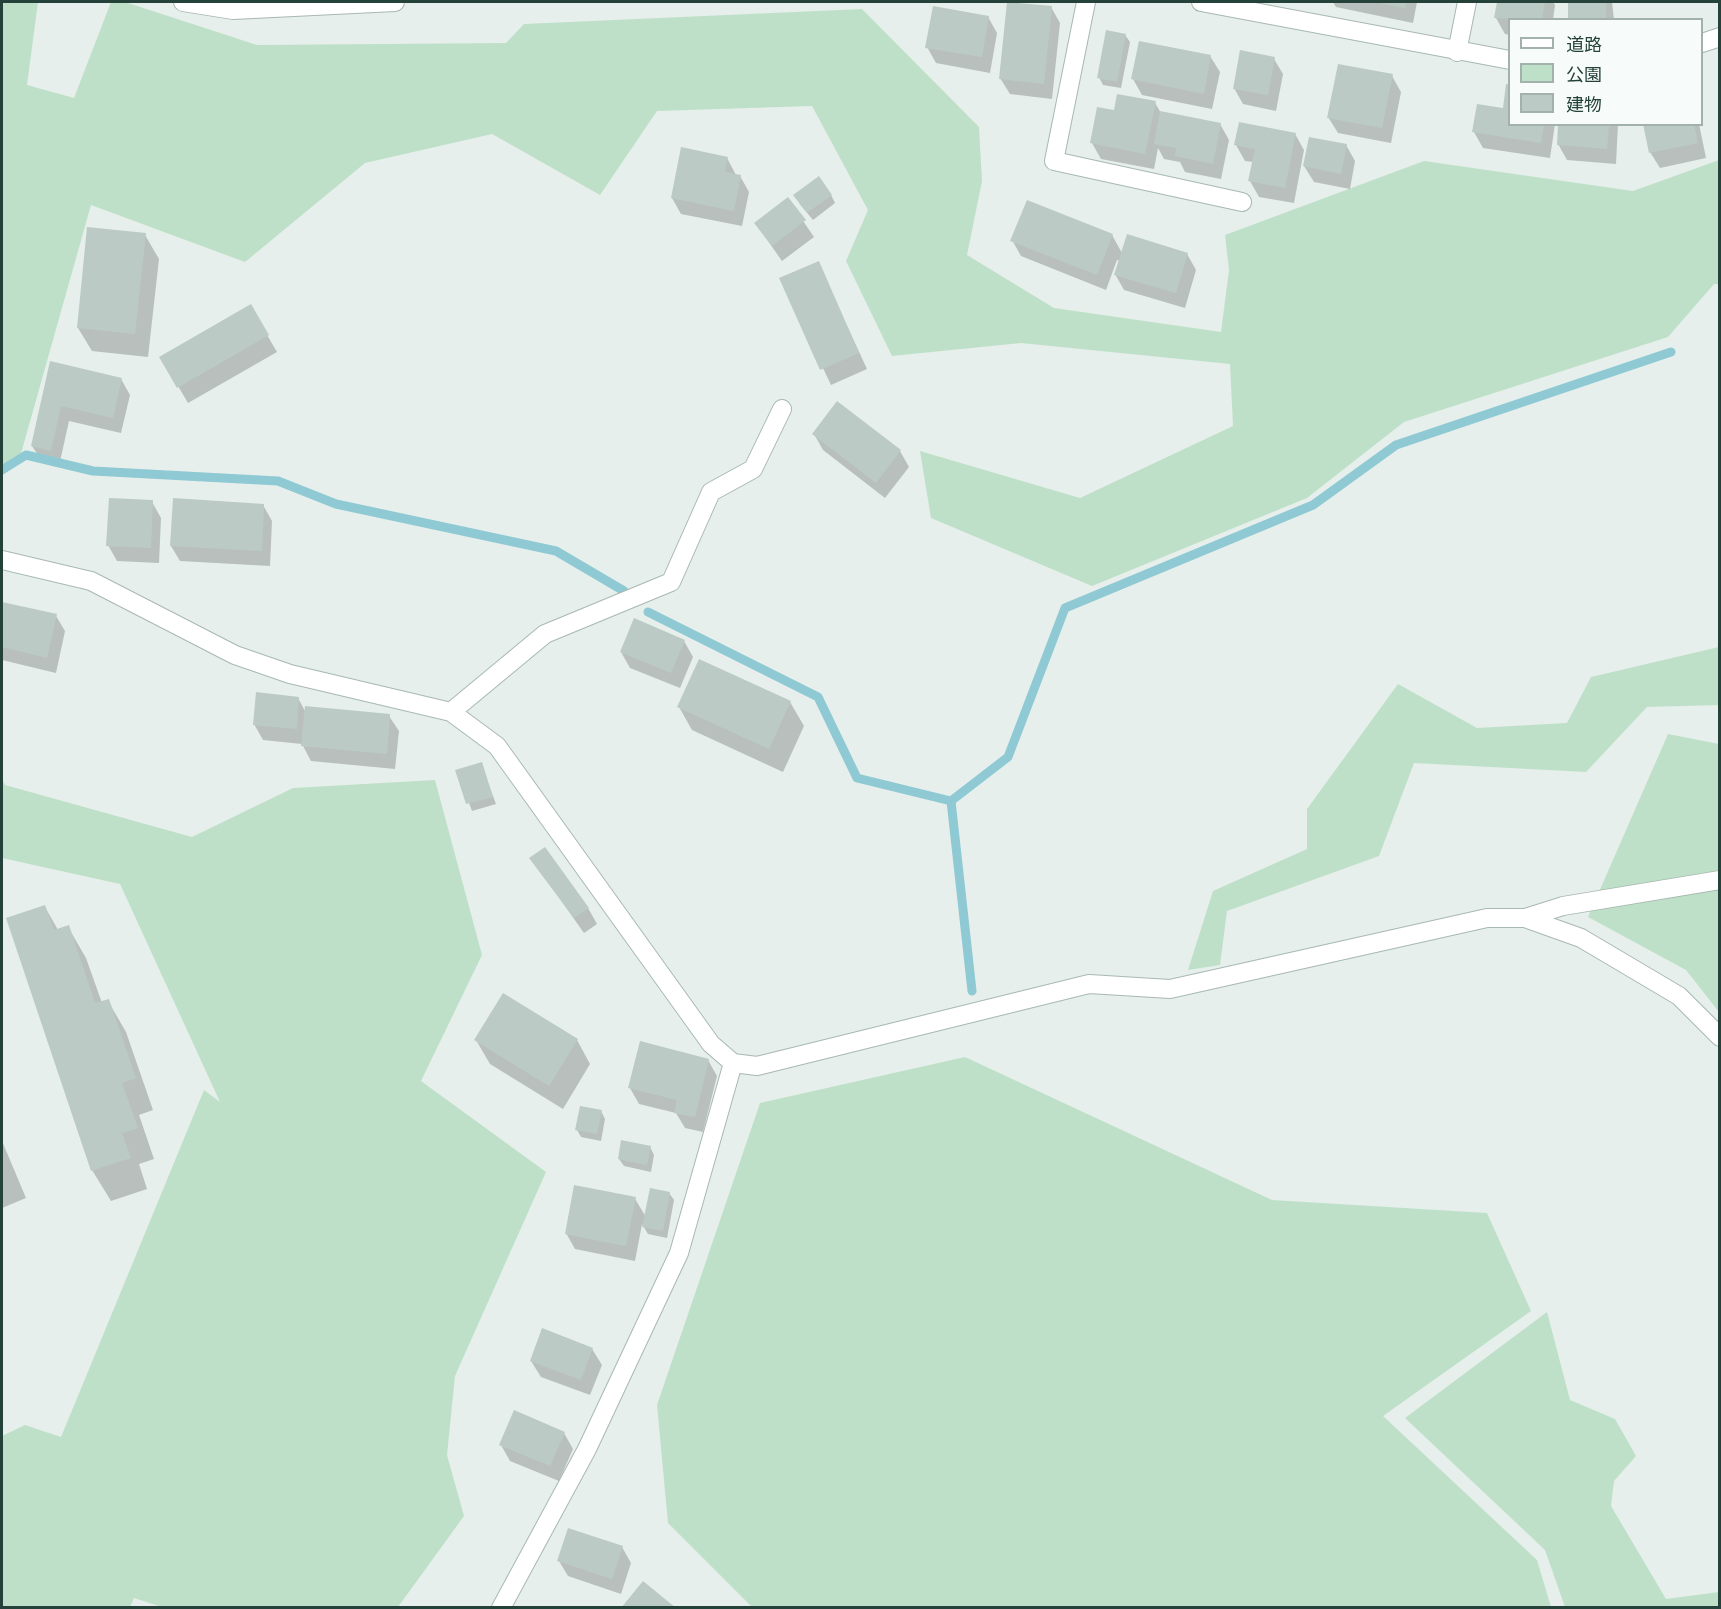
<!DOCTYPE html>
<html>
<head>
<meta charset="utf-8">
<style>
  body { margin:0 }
  #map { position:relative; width:1721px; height:1609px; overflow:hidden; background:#e6efeb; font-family:"Alegreya Sans","Noto Sans JP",sans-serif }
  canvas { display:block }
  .frame { position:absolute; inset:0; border:3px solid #24423a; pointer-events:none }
  .legend { position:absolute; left:1508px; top:18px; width:195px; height:108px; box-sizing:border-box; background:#f7fbf9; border:2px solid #a3b1ad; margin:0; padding:8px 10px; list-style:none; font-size:18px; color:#24423a }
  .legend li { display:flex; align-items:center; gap:12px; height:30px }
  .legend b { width:30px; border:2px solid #a3b1ad }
</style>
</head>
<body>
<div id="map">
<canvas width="1721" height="1609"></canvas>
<div class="frame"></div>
<ul class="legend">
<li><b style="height:8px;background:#fff"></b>道路</li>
<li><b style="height:16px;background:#bfe0c8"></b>公園</li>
<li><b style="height:16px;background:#bbcac4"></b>建物</li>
</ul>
</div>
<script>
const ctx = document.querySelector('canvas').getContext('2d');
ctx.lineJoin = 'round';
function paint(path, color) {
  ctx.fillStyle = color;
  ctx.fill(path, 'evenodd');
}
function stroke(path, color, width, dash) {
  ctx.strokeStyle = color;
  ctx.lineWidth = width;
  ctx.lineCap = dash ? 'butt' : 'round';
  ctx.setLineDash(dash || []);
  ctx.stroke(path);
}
paint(new Path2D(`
  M2 2H38L27 85 74 98 111 2H125L257 45 506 43 524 24 862 9 979 127 982 181 967 255 1054 308 1221 332 1229 270 1225 235 1424 161 1633 191 1719 160V284H1714L1668 337 1404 422 1307 498 1092 586 931 518 920 451 1080 498 1233 426 1230 364 1021 343 892 356 846 261 868 210 812 106 657 111 600 195 492 134 365 163 245 262 91 205 20 457 2 471Z
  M1719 647V705L1647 707 1586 772 1414 763 1379 856 1227 911 1220 965 1188 970 1213 891 1307 849V809L1398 684 1477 728 1567 723 1591 677Z
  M1668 734 1719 744V1012L1686 970 1588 917Z
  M2 779 5 785 192 837 293 788 435 780 482 955 421 1081 546 1172 455 1376 447 1455 464 1516 398 1607 165 1608 134 1598 130 1607H2V1436L25 1425 61 1437 204 1090 220 1102 120 884 2 858Z
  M965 1057 1272 1200 1487 1213 1531 1311 1383 1416 1537 1560 1551 1607H752L668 1523 657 1405 760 1103Z
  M1547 1312 1570 1400 1615 1419 1636 1456 1614 1481 1611 1506 1666 1599 1719 1592V1607H1565L1545 1550 1405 1418Z`), '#bfe0c8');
paint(new Path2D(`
  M1333 2H1417L1413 23 1336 7Z
  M1498 2H1553L1555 5 1553 20H1510V35L1505 34 1496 18Z
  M1569 2H1612L1614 20H1569Z
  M1051 7 1060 23 1052 99 1010 94 1000 78Z
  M988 17 997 33 990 73 936 63 927 47Z
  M1125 35 1130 42 1121 88 1103 85 1099 77Z
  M1210 56 1220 72 1212 109 1142 95 1133 79Z
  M1274 59 1283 74 1276 111 1243 104 1234 88Z
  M1392 76 1401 92 1391 143 1338 133 1328 117Z
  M1155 103 1161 113 1220 124 1229 140 1221 179 1185 172 1180 162 1164 159 1158 148 1154 169 1101 159 1092 143 1115 111Z
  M1510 124H1555L1550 158 1483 148 1474 132Z
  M1560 124H1618L1616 164 1567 160 1558 144Z
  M1644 124H1699L1706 158 1660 168 1650 152Z
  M1295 134 1304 150 1294 203 1259 197 1250 181 1254 162 1245 161 1236 145Z
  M1346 145 1355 161 1350 189 1314 182 1304 166Z
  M727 158 736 175 740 176 749 192 742 226 681 214 672 198Z
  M831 195 835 203 813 220 799 203Z
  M788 199 814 237 782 261 756 224Z
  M145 235 159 259 148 357 92 351 78 328Z
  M1112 235 1122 253 1187 254 1196 270 1185 308 1124 290 1115 274 1120 261 1117 260 1106 290 1021 256 1012 240Z
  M818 263 867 369 831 385 781 279Z
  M250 306 277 352 188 403 161 357Z
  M51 363 121 379 130 395 121 433 69 421 59 466 42 461 32 446Z
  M837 403 900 451 909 467 885 498 823 450 814 434Z
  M152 502 161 518 159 563 117 561 108 545Z
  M263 505 272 521 270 566 180 561 171 546Z
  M2 603 56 616 65 631 56 673 2 660Z
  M684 641 693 657 680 688 630 668 621 652Z
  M298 698 305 711 389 716 399 731 395 769 311 761 302 744 263 740 254 724Z
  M790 702 804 726 783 772 692 730 679 707Z
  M481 764 496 804 472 811 457 771Z
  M531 858 588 908 597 924 584 933Z
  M45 907 58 930 68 927 86 958 102 1003 108 1001 126 1032 153 1110 139 1115 154 1159 139 1164 147 1189 111 1201 92 1170Z
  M476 1040H577L590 1064 563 1109 490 1064Z
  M708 1060 717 1076 703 1132 685 1128 676 1113 639 1104 630 1088Z
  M601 1111 605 1119 601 1141 581 1137 577 1130Z
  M2 1141 26 1198 2 1208Z
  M650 1147 654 1155 651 1172 624 1166 619 1159Z
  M669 1193 674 1200 667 1238 648 1234 642 1224 635 1261 575 1249 566 1233 635 1199 646 1217Z
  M592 1349 602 1365 590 1395 541 1377 531 1361Z
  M564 1433 573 1449 559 1481 510 1461 501 1445Z
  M622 1547 631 1563 621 1594 568 1576 559 1561Z`), '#0003');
stroke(new Path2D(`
  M2 470 26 455 93 471 278 481 336 504 556 551 624 591
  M648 612 818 697 857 778 951 801 1008 757 1065 608 1313 505 1396 445 1671 352
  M951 801 972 991`), '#8ec9d4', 9);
paint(new Path2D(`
  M1007 2 1052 6 1044 84 999 79Z
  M1497 2H1545L1542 20 1494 18Z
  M1568 2H1606V20H1568Z
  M1379 3V2H1406L1405 8Z
  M933 6 989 16 982 57 925 48Z
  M1106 30 1126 34 1117 82 1097 78Z
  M1139 41 1211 55 1204 94 1131 79Z
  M1240 50 1275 57 1268 95 1233 89Z
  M1338 64 1393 74 1382 128 1327 118Z
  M1506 84H1510V124H1544L1541 143 1472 132 1477 104 1503 108Z
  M1117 94 1156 101 1145 154 1090 143 1097 107 1114 110Z
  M1160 111 1221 123 1213 164 1175 156 1176 148 1154 144Z
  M1239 122 1296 133 1285 188 1248 181 1255 149 1234 145Z
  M1558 124H1609L1607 149 1557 145Z
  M1643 124H1694L1698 143 1649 153Z
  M1309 137 1347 144 1341 174 1303 166Z
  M681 147 728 157 725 172 741 175 734 211 671 198Z
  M819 176 832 195 807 213 793 195Z
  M788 197 806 220 772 246 754 223Z
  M1027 200 1113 234 1097 275 1010 241Z
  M87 227 146 233 135 334 77 328Z
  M1127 234 1188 253 1176 293 1114 275Z
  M819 261 859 353 820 370 779 278Z
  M251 304 269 335 177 388 159 357Z
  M50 361 122 378 113 418 61 406 51 451 31 446Z
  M837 401 901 450 876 483 812 434Z
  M109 498 153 500 151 548 106 546Z
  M173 498 264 504 262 551 170 546Z
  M2 602 57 614 47 658 2 647Z
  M634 618 685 640 671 673 620 652Z
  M699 659 791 701 769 749 677 707Z
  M256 692 299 697 297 729 253 725Z
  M305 706 390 714 387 754 301 746Z
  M482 762 493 797 466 804 455 770Z
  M545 847 589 908 574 918 529 858Z
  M45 905 54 930 69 925 95 1003 109 999 136 1078 122 1083 138 1128 122 1133 131 1158 91 1171 6 918Z
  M503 993 578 1039 549 1086 474 1040Z
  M640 1041 709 1059 695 1117 674 1113 677 1100 628 1088Z
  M580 1106 602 1110 597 1134 575 1130Z
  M621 1140 651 1146 647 1165 618 1159Z
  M574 1185 636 1197 626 1246 565 1234Z
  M650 1188 670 1192 663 1231 642 1227Z
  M542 1328 593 1348 581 1380 530 1361Z
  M514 1410 565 1432 550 1466 499 1445Z
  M568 1528 623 1546 612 1579 557 1561Z
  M643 1581 676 1608H621Z`), '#bbcac4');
const minor = new Path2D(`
  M1086 2 1054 161 1242 202
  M1457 52 1467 2
  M2 560 91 581 235 655 290 674 451 712 497 746 711 1044 733 1063 757 1066 1089 984 1170 989 1487 918H1525L1563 906 1720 880
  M451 712 545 634 671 582 711 492 753 469 782 409
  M1525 918 1581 938 1679 996 1720 1037
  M501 1608 587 1449 679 1253 733 1063`);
const tertiary = new Path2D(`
  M183 2 233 10 395 2
  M1201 2 1510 60
  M1702 43 1720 37`);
stroke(minor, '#a8b8b2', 20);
stroke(tertiary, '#a8b8b2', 20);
stroke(minor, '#fff', 18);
stroke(tertiary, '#fff', 18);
</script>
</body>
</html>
